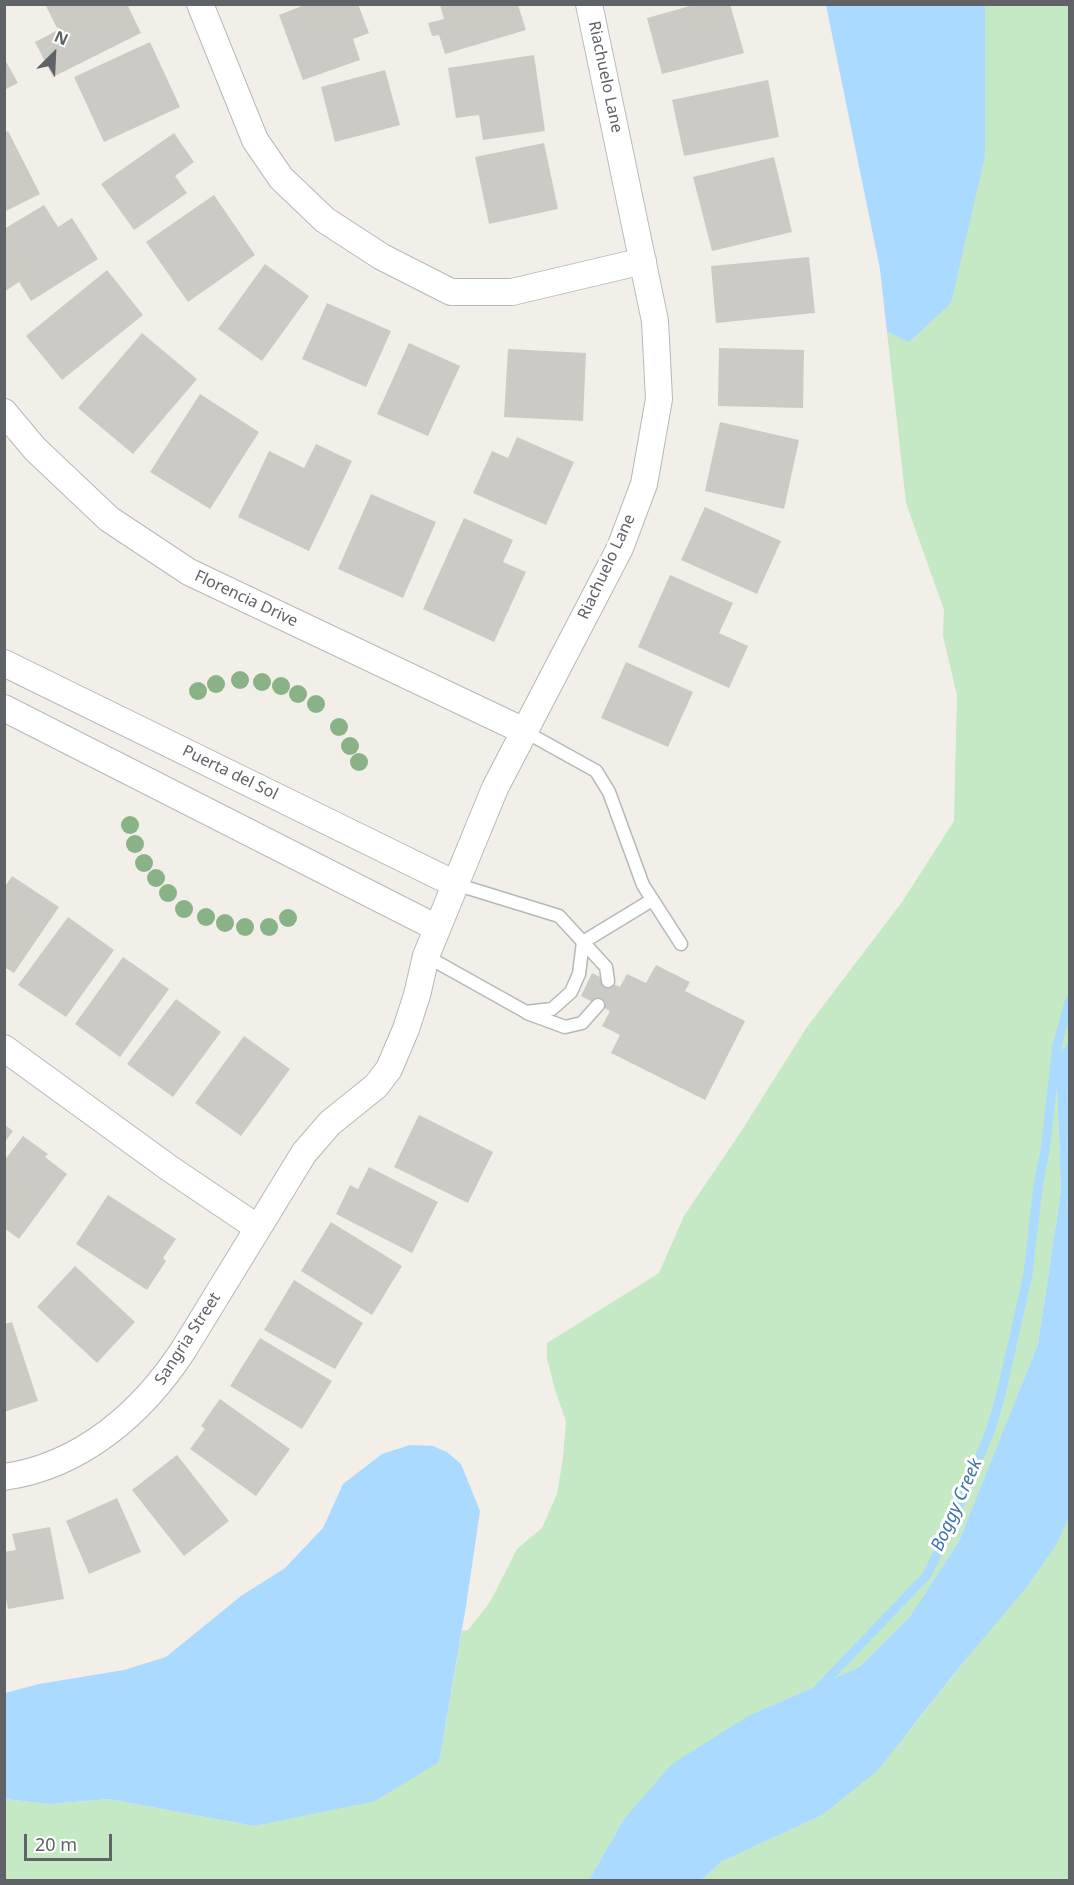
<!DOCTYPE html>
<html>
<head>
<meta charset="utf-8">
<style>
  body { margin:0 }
  #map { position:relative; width:1074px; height:1885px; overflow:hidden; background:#f1efe8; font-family:"Noto Sans",sans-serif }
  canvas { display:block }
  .frame { position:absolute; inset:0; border:6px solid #5f6368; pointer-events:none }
  .north { position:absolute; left:24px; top:24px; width:60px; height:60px; -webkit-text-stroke:4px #fff; paint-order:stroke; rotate:24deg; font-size:16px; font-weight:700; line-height:24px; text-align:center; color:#5f6368 }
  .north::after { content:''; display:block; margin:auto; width:21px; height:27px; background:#5f6368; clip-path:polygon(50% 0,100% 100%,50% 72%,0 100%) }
  .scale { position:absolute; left:24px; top:1834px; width:88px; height:27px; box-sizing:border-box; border:3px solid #5f6368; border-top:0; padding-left:8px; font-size:18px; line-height:21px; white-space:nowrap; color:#5f6368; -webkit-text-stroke:4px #fff; paint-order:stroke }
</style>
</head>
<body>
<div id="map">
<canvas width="1074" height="1885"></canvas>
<div class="frame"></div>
<div class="north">N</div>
<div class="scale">20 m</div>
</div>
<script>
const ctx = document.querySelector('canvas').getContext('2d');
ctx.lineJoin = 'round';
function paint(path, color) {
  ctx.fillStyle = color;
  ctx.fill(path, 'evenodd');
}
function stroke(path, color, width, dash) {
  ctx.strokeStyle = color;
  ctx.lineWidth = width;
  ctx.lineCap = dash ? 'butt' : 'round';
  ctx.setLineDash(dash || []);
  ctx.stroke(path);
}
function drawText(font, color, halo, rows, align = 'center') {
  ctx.font = font + ' "Noto Sans",sans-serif';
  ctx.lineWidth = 6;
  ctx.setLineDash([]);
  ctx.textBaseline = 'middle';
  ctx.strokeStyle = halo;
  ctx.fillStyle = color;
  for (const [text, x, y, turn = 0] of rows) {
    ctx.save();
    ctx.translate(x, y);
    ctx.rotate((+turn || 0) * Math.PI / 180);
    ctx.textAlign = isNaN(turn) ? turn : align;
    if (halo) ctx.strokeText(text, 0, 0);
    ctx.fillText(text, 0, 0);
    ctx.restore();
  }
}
paint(new Path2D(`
  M985 5H1069L1070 1042 1056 1058 1061 1191 1038 1344 959 1541 909 1618 859 1667 750 1715 624 1819 589 1880H5L4 1799 49 1804 109 1799 254 1826 439 1762 462 1631 468 1630 490 1602 517 1549 542 1528 557 1494 563 1458 566 1421 555 1390 547 1358V1343L659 1273 684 1216 742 1130 807 1027 902 902 954 821 957 695 943 636 944 610 906 503 887 332 909 341 985 156Z
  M1069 1515V1880H701L721 1862 822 1815 910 1730 1055 1547Z`), '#c5e8c5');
paint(new Path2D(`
  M826 5H985V156L951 303 909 342 887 332 880 269Z
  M1069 1042 1070 1515 1055 1547 1025 1589 966 1659 877 1771 822 1815 721 1862 701 1880H589L624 1819 672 1764 750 1715 859 1667 909 1618 959 1541 1038 1344 1061 1191 1056 1058Z
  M410 1445 433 1446 447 1452 461 1464 480 1511 466 1606 439 1762 375 1801 254 1826 109 1799 49 1804 5 1799V1693L39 1684 124 1670 166 1657 241 1596 285 1568 323 1528 343 1484 382 1454Z`), '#aadaff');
stroke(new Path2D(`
  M817 1690 927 1575 950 1527 991 1429 1001 1394 1028 1274 1038 1186 1045 1151 1057 1046 1070 999`), '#aadaff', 9);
paint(new Path2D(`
  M45 4H127L141 33 53 77 35 42 58 30Z
  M307 4H358L369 33 353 39 360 60 303 80 279 15Z
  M697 4H730L744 53 662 74 647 18Z
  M440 5H518L526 30 445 54 439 35 432 36 428 23 444 19Z
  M150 42 180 107 104 142 74 77Z
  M534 55 545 131 483 140 479 115 456 118 448 68Z
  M4 58 18 83 4 90Z
  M385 70 400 125 335 142 321 87Z
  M768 80 779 137 684 156 672 100Z
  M8 131 40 194 4 212V133Z
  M174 133 194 162 175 176 187 193 134 230 101 184Z
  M544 143 558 209 489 224 475 157Z
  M774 157 792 232 712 251 693 177Z
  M214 195 255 255 188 302 146 242Z
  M44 205 58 227 72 218 98 259 31 301 19 282 4 292V229Z
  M809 257 815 313 716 323 711 266Z
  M265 264 309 296 262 361 218 329Z
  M107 270 143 315 62 380 26 336Z
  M327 303 391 331 366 387 302 359Z
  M142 333 197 379 133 454 78 408Z
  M409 343 460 366 428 436 377 414Z
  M719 348 804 350 803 408 718 406Z
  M508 349 586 353 583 421 504 417Z
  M200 394 259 432 210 509 150 472Z
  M720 422 799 440 784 509 705 491Z
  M517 437 574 462 546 525 473 493 492 451 508 458Z
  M316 444 352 461 309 551 238 517 269 451 304 468Z
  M371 494 436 522 403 598 338 569Z
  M705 507 781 541 757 594 681 560Z
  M464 518 513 540 503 562 526 572 494 642 423 609Z
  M670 575 733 603 719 633 748 646 729 688 638 647Z
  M626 662 693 692 668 747 601 718Z
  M12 876 59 907 14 973 4 967V888Z
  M68 917 114 950 66 1017 18 985Z
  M123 957 169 989 120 1057 75 1024Z
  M656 965 690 982 685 991 745 1021 705 1100 611 1053 620 1035 602 1026 610 1011 581 996 592 973 620 987 627 974 646 983Z
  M176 999 221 1032 173 1097 127 1064Z
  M244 1036 290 1069 241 1136 195 1103Z
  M419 1115 493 1152 468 1203 394 1167Z
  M4 1124 13 1131 4 1143Z
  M23 1136 48 1154 45 1157 67 1174 19 1239 4 1228V1161Z
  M369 1167 438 1202 412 1253 336 1214 350 1185 358 1189Z
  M108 1195 176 1239 163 1258 166 1261 147 1290 76 1244Z
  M331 1222 402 1266 372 1315 301 1271Z
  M75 1266 135 1322 97 1363 37 1307Z
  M294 1280 363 1323 335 1369 264 1330Z
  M12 1322 38 1401 4 1412V1324Z
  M260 1338 332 1381 302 1429 230 1386Z
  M220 1399 290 1449 256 1496 190 1449 205 1429 201 1426Z
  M177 1455 229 1521 184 1556 132 1490Z
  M117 1498 141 1552 89 1574 66 1521Z
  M50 1527 64 1599 8 1609 4 1590V1552L16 1550 12 1534Z`), '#cccac5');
const service = new Path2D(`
  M524 731 596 771 609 792 643 885 681 944
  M426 956 526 1012 552 1009 571 992 579 974 583 942 559 916 455 884
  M608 981 606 967 583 942 652 900
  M527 1013 565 1027 582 1023 598 1005`);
const minor = new Path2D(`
  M200 4 255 140 281 178 325 220 382 257 451 292H512L643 261
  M4 412 35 449 109 519 189 572 524 731
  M4 663 455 884
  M4 708 437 928
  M4 1048 169 1168 258 1228
  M4 1477C82 1466 143 1412 184 1349L304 1153 330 1123 376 1086 389 1069 406 1029 417 995 426 956 495 788 620 548 644 484 659 399 655 321 589 4`);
stroke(service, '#b5b8bc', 15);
stroke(minor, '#b5b8bc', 28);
stroke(service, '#fff', 12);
stroke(minor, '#fff', 26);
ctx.fillStyle = '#89b387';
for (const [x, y] of [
  [240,680],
  [262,682],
  [216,684],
  [281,686],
  [198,691],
  [298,694],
  [316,704],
  [339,727],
  [350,746],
  [359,762],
  [130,825],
  [135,844],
  [144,863],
  [156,878],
  [168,893],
  [184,909],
  [206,917],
  [288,918],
  [225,923],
  [245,927],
  [269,927]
]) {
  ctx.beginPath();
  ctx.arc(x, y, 9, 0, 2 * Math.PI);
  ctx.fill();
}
drawText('16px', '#5f6368', '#fff', [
  ["Riachuelo Lane",605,77,78],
  ["Riachuelo Lane",607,567,-65],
  ["Florencia Drive",246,599,25],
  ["Puerta del Sol",230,773,26],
  ["Sangria Street",188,1339,-57]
]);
drawText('italic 18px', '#4174aa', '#fff', [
  ["Boggy Creek",957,1505,-66]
]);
</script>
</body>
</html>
